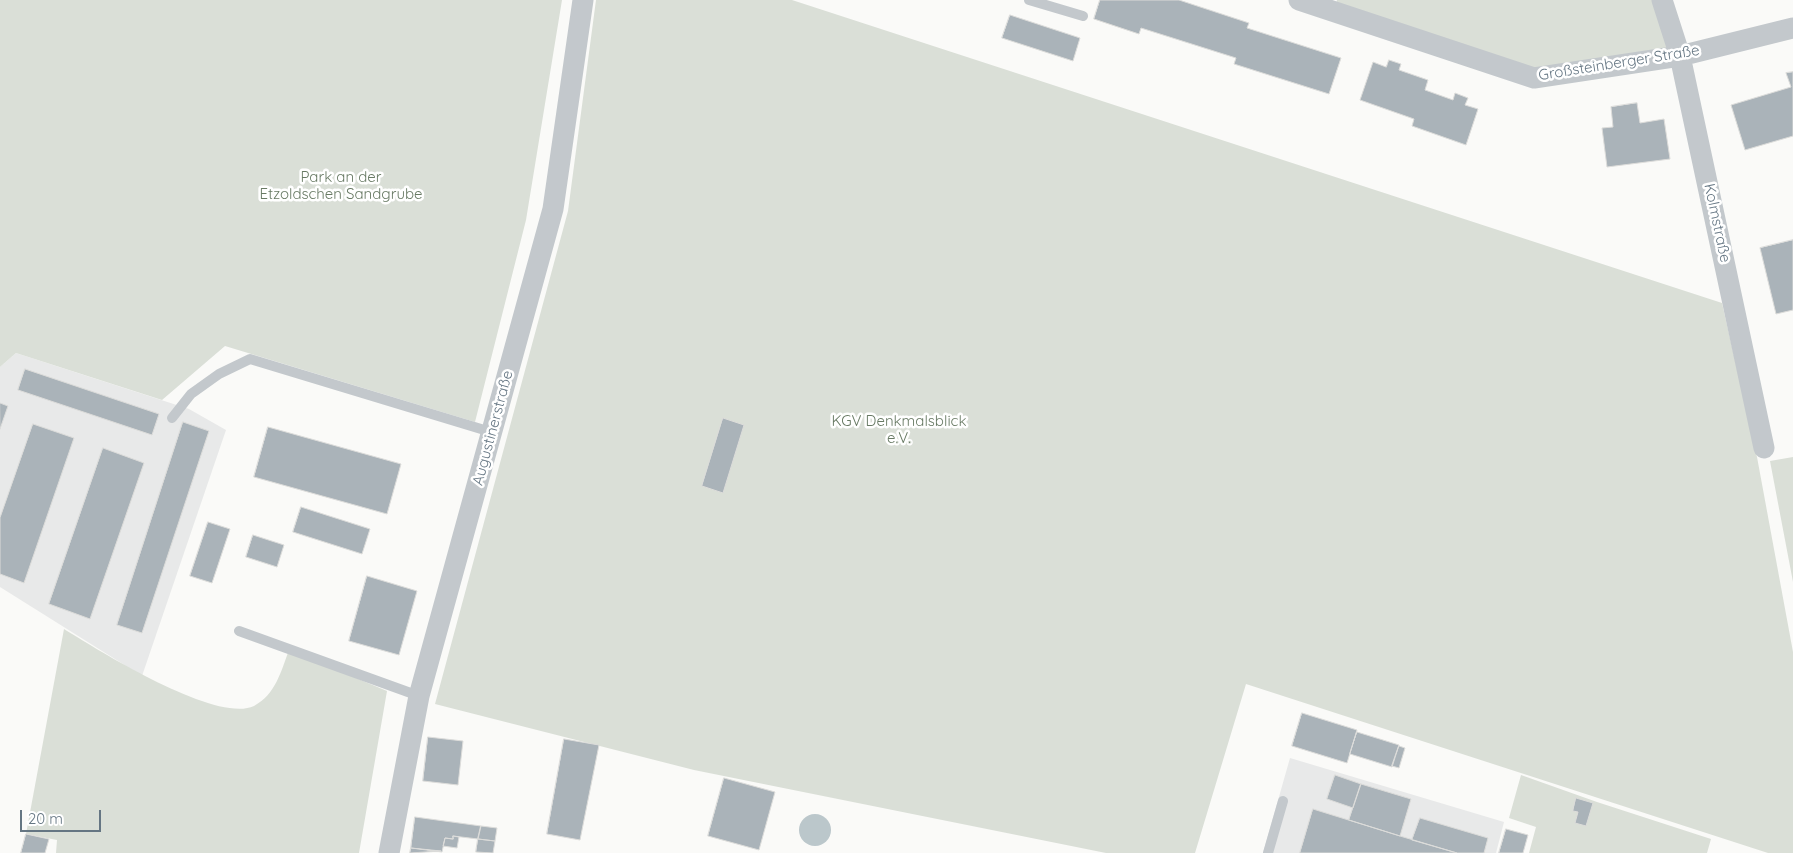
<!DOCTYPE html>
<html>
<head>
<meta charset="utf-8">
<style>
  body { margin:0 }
  #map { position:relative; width:1793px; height:853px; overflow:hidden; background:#fafaf8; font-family:Quicksand,sans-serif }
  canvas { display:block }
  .scale { position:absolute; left:20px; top:810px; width:81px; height:22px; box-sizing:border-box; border:2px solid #657683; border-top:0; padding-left:6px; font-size:15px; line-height:18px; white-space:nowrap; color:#657683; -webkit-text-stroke:4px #fff; paint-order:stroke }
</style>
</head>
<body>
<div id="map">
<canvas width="1793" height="853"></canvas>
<div class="scale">20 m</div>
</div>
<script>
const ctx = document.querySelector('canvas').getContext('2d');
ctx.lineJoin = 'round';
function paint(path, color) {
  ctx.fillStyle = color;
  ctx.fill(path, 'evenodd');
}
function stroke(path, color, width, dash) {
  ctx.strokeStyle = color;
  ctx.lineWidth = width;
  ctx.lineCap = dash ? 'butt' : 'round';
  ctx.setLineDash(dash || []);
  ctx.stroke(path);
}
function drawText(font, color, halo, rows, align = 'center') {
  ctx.font = font + ' Quicksand,sans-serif';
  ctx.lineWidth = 5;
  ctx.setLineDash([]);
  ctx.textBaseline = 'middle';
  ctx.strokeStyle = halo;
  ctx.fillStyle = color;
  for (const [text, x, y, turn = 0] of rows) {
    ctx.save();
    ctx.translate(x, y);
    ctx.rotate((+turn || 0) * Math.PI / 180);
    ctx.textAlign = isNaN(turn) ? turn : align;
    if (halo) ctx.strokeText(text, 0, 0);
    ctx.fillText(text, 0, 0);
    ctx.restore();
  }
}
paint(new Path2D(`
  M16 353 189 409 226 430 142 676 0 587V367Z
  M1290 758 1504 822 1496 853H1263Z`), '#e8e9e9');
paint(new Path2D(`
  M0 0H562L526 220 475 422 225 346 162 400 16 353 0 367Z
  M596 0H792L1722 303 1757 457 1793 652V853H1768L1246 684 1195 853H1106L694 770 435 704 568 211Z
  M1337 0H1662L1680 56 1534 78 1334 11Z
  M1793 457V582L1770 461Z
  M64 629C98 650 216 724 254 706 276 694 281 671 289 650L387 691 359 853H56L57 840 26 834Z
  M1521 775 1597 802 1711 839 1707 853H1529L1536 827 1509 818Z`), '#dadfd7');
paint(new Path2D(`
  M799 830a16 16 0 1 1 32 0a16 16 0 1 1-32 0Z`), '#bbc7cb');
const building = new Path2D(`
  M1100 0H1179L1249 23 1247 28 1341 58 1329 94 1234 64 1236 58 1141 28 1139 34 1094 19Z
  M1010 15 1080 38 1073 61 1002 38Z
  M1389 60 1401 64 1399 70 1428 80 1425 90 1453 100 1455 93 1468 98 1465 105 1478 109 1466 145 1412 126 1414 119 1360 100 1373 62 1386 67Z
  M1793 72V136L1745 150 1731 105 1791 87 1786 73Z
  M1637 103 1640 123 1664 119 1670 159 1607 167 1602 128 1613 127 1611 107Z
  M1793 240V310L1776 314 1760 248Z
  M25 369 159 414 152 435 18 390Z
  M0 403 8 406 0 429Z
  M723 418 744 425 723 493 702 486Z
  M183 422 209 431 142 633 117 625Z
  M33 424 74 438 24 583 0 574V518Z
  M268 427 401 464 387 514 254 477Z
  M103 448 144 463 90 619 49 604Z
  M301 507 370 529 362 554 293 532Z
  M208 522 230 529 212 583 190 576Z
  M253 535 284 545 277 567 246 557Z
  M367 576 417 591 399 655 349 641Z
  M1302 713 1357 730 1347 763 1292 746Z
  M1357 732 1399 745 1392 767 1350 754Z
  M428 737 463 741 458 785 423 781Z
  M564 739 599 745 580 840 547 834Z
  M1399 746 1405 748 1399 768 1392 766Z
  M1335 775 1361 784 1353 808 1327 799Z
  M724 778 775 792 759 850 708 836Z
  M1361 784 1411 799 1400 836 1349 820Z
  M1576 798 1593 803 1586 826 1575 823 1578 812 1573 811Z
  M1313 809 1400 836 1457 853H1300Z
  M415 817 481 826 478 839 453 836V839L445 838 442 852 411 848Z
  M1420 818 1488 838 1484 853H1457L1412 840Z
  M481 826 497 828 495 841 478 839Z
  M1506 829 1528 835 1523 853H1499Z
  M26 834 49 839 45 853H21Z
  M453 836 459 837 457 848 443 846 445 838 453 839Z
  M478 839 495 841 493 853 476 852Z
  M411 848 441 851 410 853Z`);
paint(building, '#aab3b9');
stroke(building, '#dcdcda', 1);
stroke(new Path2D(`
  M1029 0 1083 16
  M172 418 191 394 219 374 250 359 491 432
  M239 631 419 696
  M1268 853 1283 801`), '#c3c8cc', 10);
stroke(new Path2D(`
  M1299 0 1534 78 1680 56 1793 28
  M1662 0 1680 56 1764 448
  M389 853 419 696 553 209 583 0`), '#c3c8cc', 21);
drawText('15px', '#657683', '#fff', [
  ["Großsteinberger Straße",1619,63,-9],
  ["Kolmstraße",1717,223,78],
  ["Augustinerstraße",493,428,-75]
]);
drawText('15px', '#687a64', '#fff', [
  ["Park an der",341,177],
  ["Etzoldschen Sandgrube",341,194],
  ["KGV Denkmalsblick",899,421],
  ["e.V.",899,438]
]);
</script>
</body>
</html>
